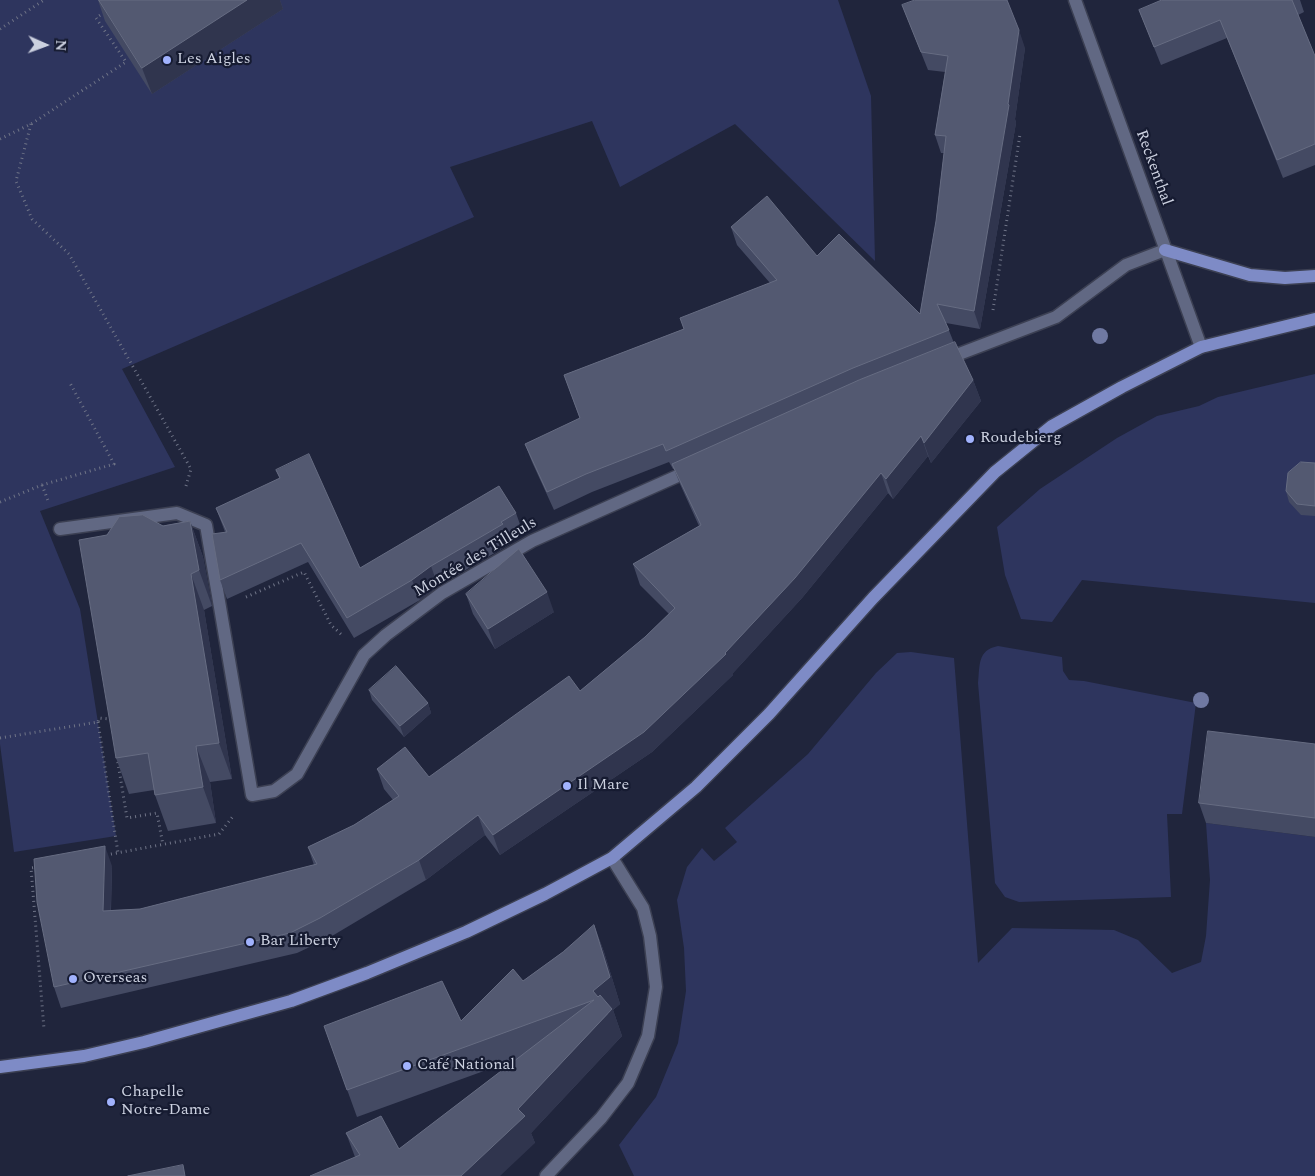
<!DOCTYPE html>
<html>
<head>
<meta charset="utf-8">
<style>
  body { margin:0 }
  #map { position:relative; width:1315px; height:1176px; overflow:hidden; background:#20253c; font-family:Spectral,serif }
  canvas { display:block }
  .north { position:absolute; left:20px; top:20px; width:50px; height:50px; -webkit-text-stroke:4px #161b31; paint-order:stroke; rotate:92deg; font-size:14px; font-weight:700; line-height:20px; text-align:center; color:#ccd1e0 }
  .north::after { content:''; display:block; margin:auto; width:18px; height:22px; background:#ccd1e0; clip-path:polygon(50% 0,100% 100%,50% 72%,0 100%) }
</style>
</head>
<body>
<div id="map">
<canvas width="1315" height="1176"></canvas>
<div class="north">N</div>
</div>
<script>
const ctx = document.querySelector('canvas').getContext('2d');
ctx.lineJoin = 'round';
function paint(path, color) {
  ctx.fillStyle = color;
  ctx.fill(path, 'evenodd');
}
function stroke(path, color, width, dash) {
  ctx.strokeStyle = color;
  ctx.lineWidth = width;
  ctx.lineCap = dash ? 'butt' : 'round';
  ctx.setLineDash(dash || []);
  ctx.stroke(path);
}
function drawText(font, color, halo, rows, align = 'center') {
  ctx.font = font + ' Spectral,serif';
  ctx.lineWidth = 4.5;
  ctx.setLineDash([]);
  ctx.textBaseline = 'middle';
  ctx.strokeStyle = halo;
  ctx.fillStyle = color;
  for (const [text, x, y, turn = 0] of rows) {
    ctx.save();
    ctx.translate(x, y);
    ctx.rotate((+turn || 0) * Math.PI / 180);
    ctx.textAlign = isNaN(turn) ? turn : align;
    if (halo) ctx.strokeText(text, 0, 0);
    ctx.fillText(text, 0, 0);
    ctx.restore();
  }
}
paint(new Path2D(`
  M0 0H838L871 96 875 261 735 124 620 187 592 121 450 167 474 217 122 369 175 467 40 511 80 609 116 836 14 852 0 744Z
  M1315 374V603L1082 580 1052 622 1021 619 1005 575 997 527 1040 489 1117 438 1157 416 1199 406 1218 397Z
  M998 646 1062 657 1063 671 1069 680 1084 681 1196 703 1182 814H1167L1171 897 1019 902 1005 897 995 883 978 683C980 666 977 650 998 646Z
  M911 652 954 658 978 963 1012 928 1114 930 1138 940 1172 973 1201 962 1206 936 1210 880 1206 823 1315 837V1176H634L619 1145 656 1097 678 1043 686 991 684 948 677 900 687 867 702 848 714 861 737 842 725 828 808 754 876 673 897 653Z`), '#2e355e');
const street = new Path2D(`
  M946 359 1056 317 1126 265 1165 250
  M60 529 177 513 206 525 252 795 274 791 297 774 364 655 386 635 442 593 532 541 691 470`);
const secondary = new Path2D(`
  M1075 0 1201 347
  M546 1176 601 1118 628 1083 648 1036 656 987 650 936 643 908 612 858`);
const primary = new Path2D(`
  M1165 250 1250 275 1285 278 1315 276
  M0 1067 84 1056 144 1042 291 1001 367 973 466 932 545 894 612 858 696 787 769 714 873 598 995 472 1052 426 1122 387 1201 347 1315 319`);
stroke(street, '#3c4053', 15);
stroke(secondary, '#3c4053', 15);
stroke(primary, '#3c4053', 15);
stroke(new Path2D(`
  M0 29 44 0
  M31 124 16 181 32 219 69 254 191 469 186 486
  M0 139 31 124 126 62 96 18 105 12
  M993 310 1020 134
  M42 485 49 503
  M0 502 42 485 114 464 70 383
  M246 597 304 572 331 625 343 636
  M98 722 118 853
  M0 738 98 722 99 718 110 719
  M117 757 127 818 157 813 163 845
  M106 855 219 834 234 815
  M38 867 31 868 44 1029`), '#6f7487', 3, [1, 4]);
stroke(street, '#616883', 12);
stroke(secondary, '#616883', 12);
stroke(primary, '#7e8bc6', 12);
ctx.fillStyle = '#7079a2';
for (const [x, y] of [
  [1100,336],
  [1201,700]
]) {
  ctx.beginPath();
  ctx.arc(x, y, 8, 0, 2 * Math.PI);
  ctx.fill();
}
paint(new Path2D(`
  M98 0H280L283 9 152 94 105 21Z
  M1162 0H1300L1304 12 1298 15 1315 56V165L1283 178 1227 38 1161 65 1139 10Z
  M902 5 1025 48 1015 119 1016 123 980 329 946 323 954 343 973 380 981 401 931 463 928 456 893 499 888 493 802 598 733 673V675L652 752 500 855 485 835 426 880 327 939 297 953 61 1008 54 987 112 866 111 910 140 909 314 865 308 847 354 825 393 800 384 789 377 769 429 777 580 691 645 637 669 614 640 585 633 564 699 526 680 484 674 469H673L669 462 592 492 554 510 532 462 525 444 580 419 564 375 684 329 770 283 737 245 731 227 817 256 920 314 936 221 944 153H941L935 135 945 72 928 70Z
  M1315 463V516L1301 515 1289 502 1286 491Z
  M276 470 360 568 516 513 523 533 509 542 510 544 438 586 420 600 354 638 308 562 227 599 220 580 225 532 216 508 280 479Z
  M190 521 203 557 212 606 204 610 232 779 210 782 216 823 168 831 155 795 154 790 129 794 116 758 107 535Z
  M466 594 554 612 495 649 473 614Z
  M369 690 428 703 431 713 404 737 372 700Z
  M1315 744V837L1206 823 1199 803Z
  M594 925 604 952 620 1004 613 1010 622 1036 531 1133 535 1143 355 1157 346 1133 399 1149 517 1059 357 1117 324 1026 461 1021 523 981 563 952Z`), '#444a63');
paint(new Path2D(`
  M247 0H280L283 9 152 94 142 68Z
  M1019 30 1025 48 1015 119 1016 123 980 329 974 311 1008 104Z
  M973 380 981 401 931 463 924 443Z
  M921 436 928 456 893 499 886 479Z
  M881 473 888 493 802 598 733 673V675L652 752 500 855 493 835 725 653Z
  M190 521 203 557 212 606 199 570Z
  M431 566 438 586 420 600 412 580Z
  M191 574 204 610 232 779 219 743Z
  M547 592 554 612 495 649 488 629Z
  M428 703 431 713 404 737 400 726Z
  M196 746 210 782 216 823 203 787Z
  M478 815 485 835 426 880 419 860Z
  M105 846 112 866 110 931 103 911Z
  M594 925 604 952 620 1004 613 1010 622 1036 531 1133 535 1143 500 1176H461L518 1109 608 1014 593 991Z`), '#30354e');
const building = new Path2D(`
  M99 0H247L142 68Z
  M915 0H1007L1019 30 1008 104 1009 105 974 311 937 304 949 330 853 368 666 451 663 444 586 474 547 492 525 444 580 418 564 375 684 329 680 318 777 280 731 227 767 196 817 256 839 234 920 314 936 221 946 136 935 135 948 56 921 52 902 5Z
  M1162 0H1292L1315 56V144L1277 160 1220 20 1154 47 1139 10Z
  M955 342 973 380 924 443 921 436 886 479 881 473 795 578 725 653 726 654 644 732 493 835 478 815 419 860 320 918 290 933 54 987 37 902 34 859 105 846 103 911 140 909 317 864 308 847 354 825 399 796 377 769 405 747 429 777 569 676 580 691 645 637 675 608 633 564 701 525 672 464 859 380Z
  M309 454 360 568 499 486 516 513 501 522 503 524 431 566 412 580 347 618 301 543 220 580 212 534 227 532 216 508 280 478 276 470Z
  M1301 462 1315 463V506L1297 504 1286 491 1288 473Z
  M143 515 163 526 190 521 199 570 191 574 219 743 196 746 203 787 155 795 148 753 116 758 79 540 107 535 119 517Z
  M519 549 547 592 488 629 466 594Z
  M396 666 428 703 400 726 369 690Z
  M1208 731 1315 744V818L1199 803Z
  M594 925 610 977 593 991 598 997 600 995 612 1009 518 1109 525 1116 461 1176H310L360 1155 346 1133 381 1116 399 1149 594 1000 347 1090 324 1026 442 981 461 1021 513 969 523 981 563 952Z
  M183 1165 185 1176H128Z`);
paint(building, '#535971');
stroke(building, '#666c82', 1);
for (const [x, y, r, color] of [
  [167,60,5,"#a1b2fd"],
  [970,439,5,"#a1b2fd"],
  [567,786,5,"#a1b2fd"],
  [250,942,5,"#a1b2fd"],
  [73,979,5,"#a1b2fd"],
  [407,1066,5,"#a1b2fd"],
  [111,1102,5,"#a1b2fd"]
]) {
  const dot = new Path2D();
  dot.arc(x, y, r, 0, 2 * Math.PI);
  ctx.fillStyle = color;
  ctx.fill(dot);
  stroke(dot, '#161b31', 2);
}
drawText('16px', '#ccd1e0', '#161b31', [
  ["Les Aigles",177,60],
  ["Roudebierg",980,439],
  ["Il Mare",577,786],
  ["Bar Liberty",260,942],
  ["Overseas",83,979],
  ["Café National",417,1066],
  ["Chapelle",121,1093],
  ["Notre-Dame",121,1111]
], 'left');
drawText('16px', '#ccd1e0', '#161b31', [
  ["Reckenthal",1153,168,70],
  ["Montée des Tilleuls",476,558,-31]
]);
</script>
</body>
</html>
